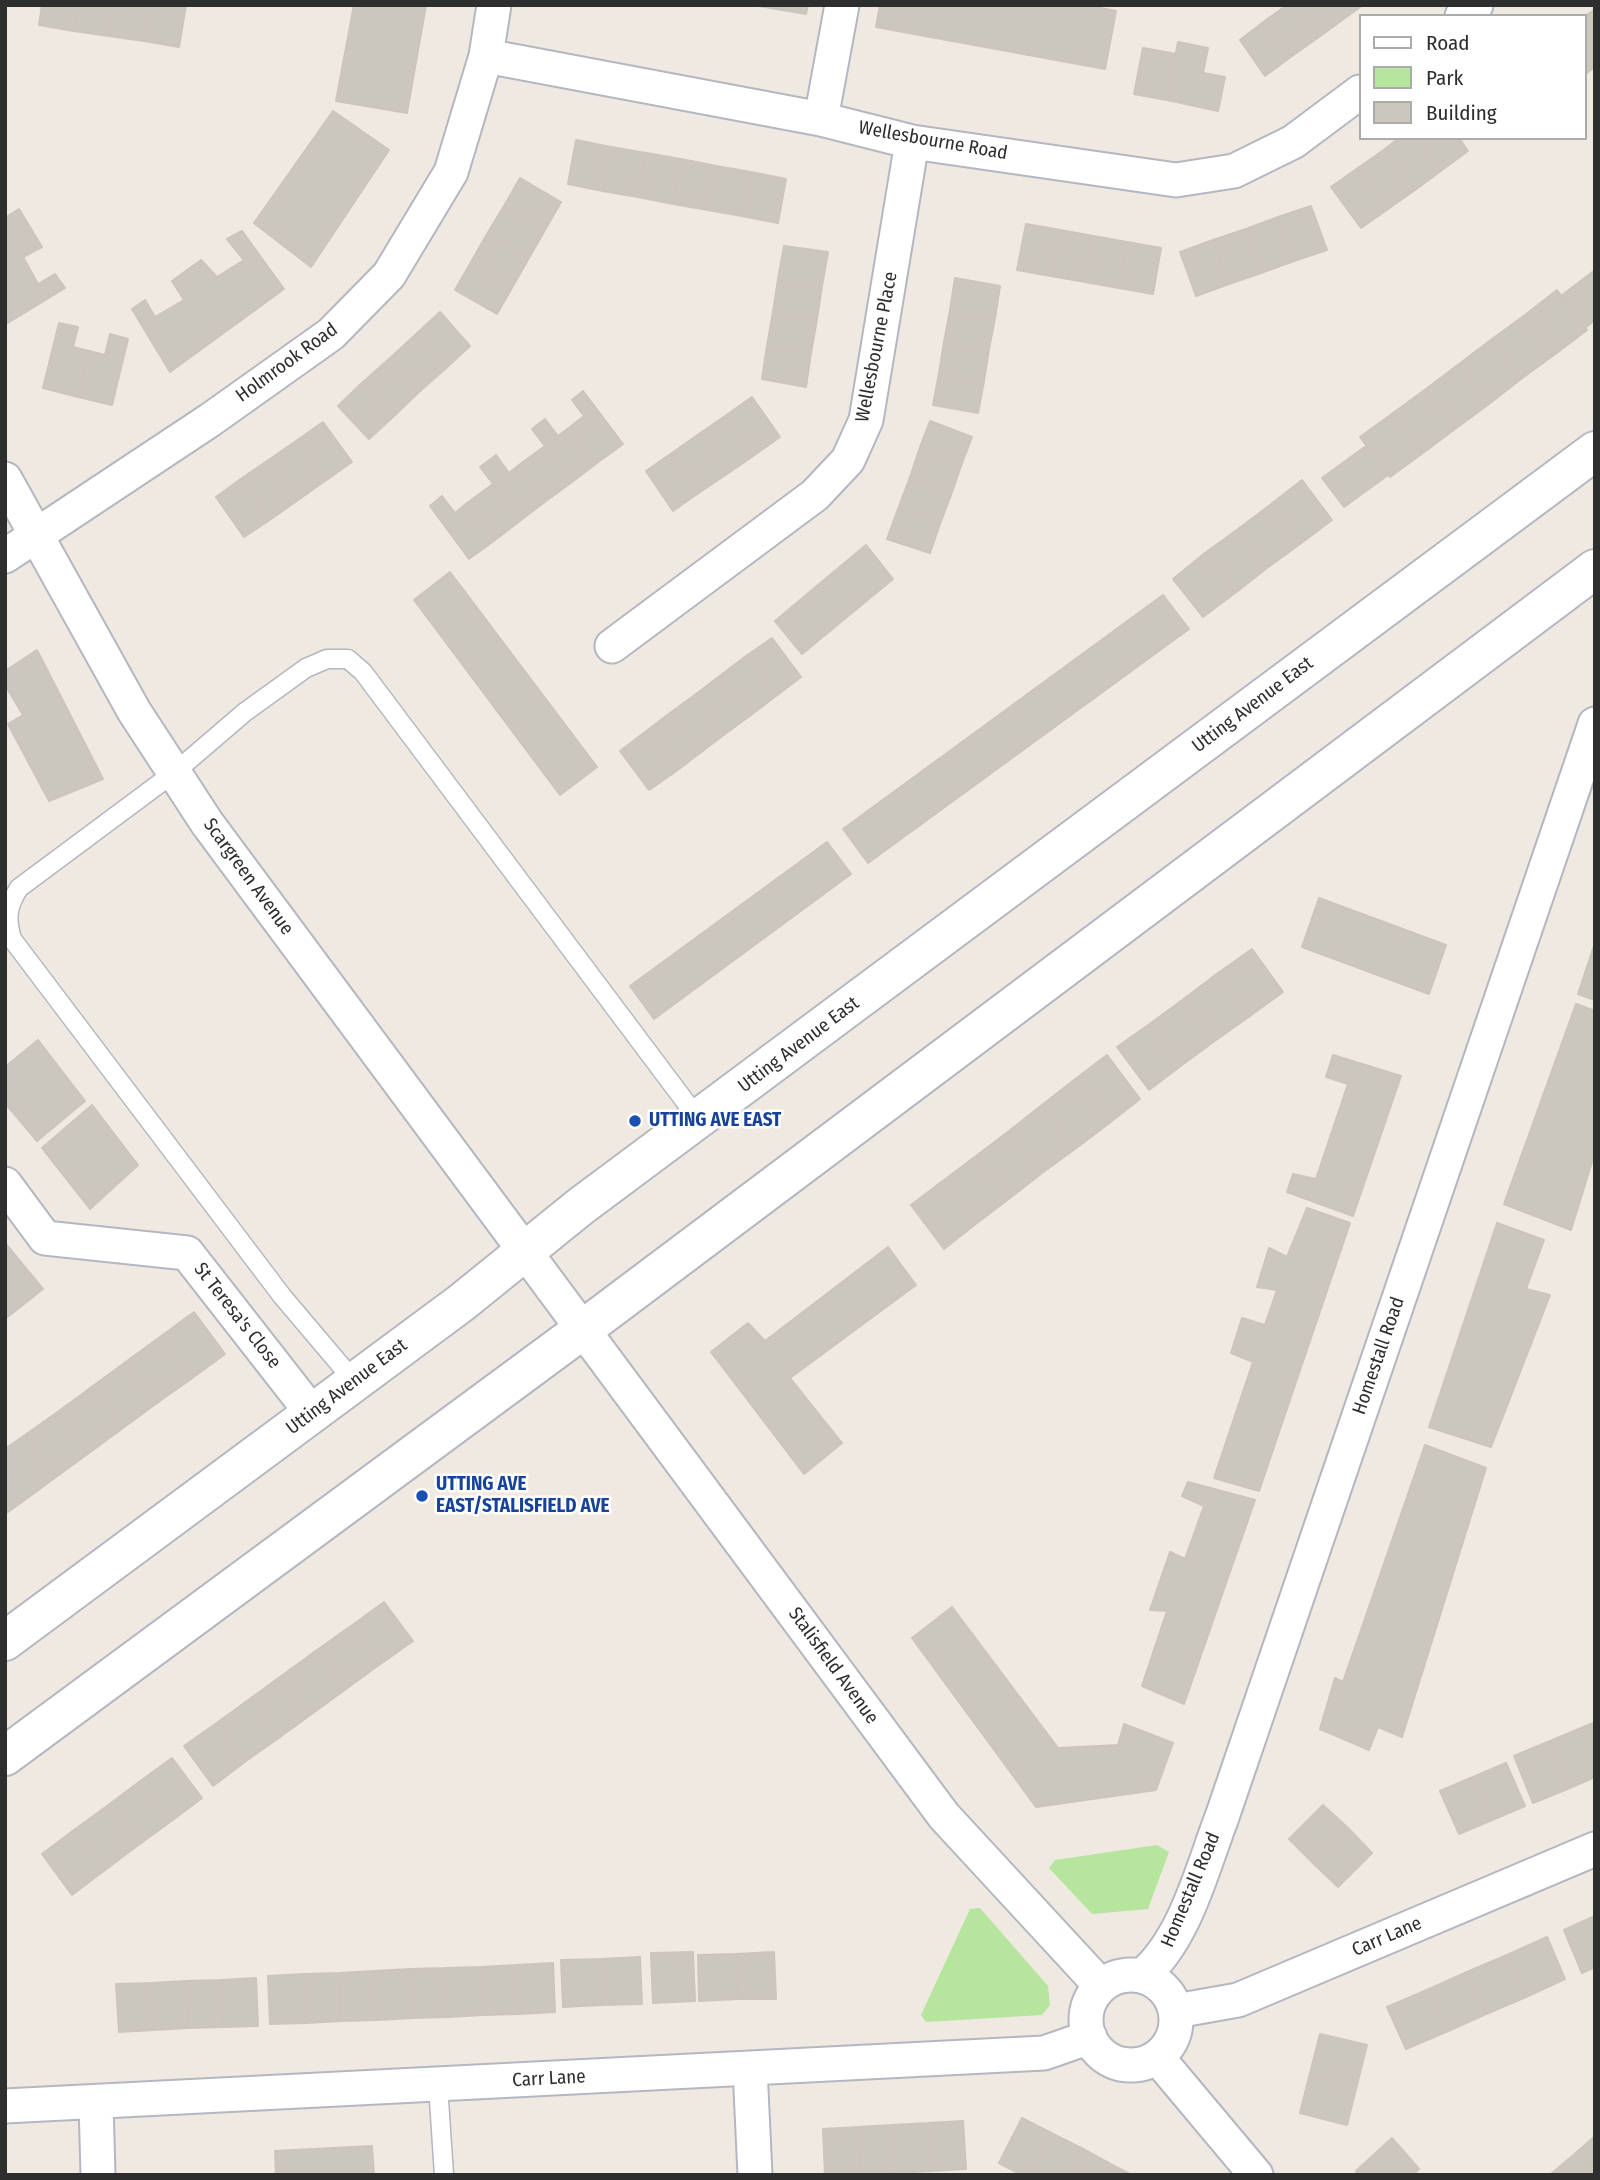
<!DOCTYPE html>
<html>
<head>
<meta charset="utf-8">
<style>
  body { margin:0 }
  #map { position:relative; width:1600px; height:2180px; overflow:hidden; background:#efe9e1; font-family:"Fira Sans Condensed",sans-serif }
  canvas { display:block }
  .frame { position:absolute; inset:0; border:7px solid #2e2e2e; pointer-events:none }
  .legend { position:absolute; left:1359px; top:14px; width:228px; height:126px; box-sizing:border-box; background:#fff; border:2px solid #ababab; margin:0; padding:9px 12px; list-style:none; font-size:21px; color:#2e2e2e }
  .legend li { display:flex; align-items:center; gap:14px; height:35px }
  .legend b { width:35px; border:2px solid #ababab }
</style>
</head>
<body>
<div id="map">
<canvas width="1600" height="2180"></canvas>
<div class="frame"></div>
<ul class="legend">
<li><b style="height:9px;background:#fff"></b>Road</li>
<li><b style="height:19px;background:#b6e59e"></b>Park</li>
<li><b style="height:19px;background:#cbc7bf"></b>Building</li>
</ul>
</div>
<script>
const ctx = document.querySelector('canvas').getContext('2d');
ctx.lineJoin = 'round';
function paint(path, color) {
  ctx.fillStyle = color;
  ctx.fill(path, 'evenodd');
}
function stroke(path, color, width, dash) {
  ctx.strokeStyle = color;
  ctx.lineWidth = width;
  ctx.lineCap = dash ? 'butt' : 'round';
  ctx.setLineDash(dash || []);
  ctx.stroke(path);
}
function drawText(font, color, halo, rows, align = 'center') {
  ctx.font = font + ' "Fira Sans Condensed",sans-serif';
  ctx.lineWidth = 5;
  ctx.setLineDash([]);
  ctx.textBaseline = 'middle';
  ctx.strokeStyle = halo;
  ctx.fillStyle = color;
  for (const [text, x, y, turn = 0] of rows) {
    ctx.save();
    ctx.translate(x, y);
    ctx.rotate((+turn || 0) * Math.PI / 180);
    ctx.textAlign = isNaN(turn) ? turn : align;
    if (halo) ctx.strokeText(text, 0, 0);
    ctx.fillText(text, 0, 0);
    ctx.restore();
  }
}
paint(new Path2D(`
  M1157 1845 1169 1852 1148 1909 1092 1914 1049 1868 1055 1860Z
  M980 1908 1048 1986 1050 2005 1042 2015 926 2022 921 2015 970 1909Z`), '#b6e59e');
const building = new Path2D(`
  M42 5H78L74 31 39 25Z
  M78 5H114L109 36 74 31Z
  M114 5H150L144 41 109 36Z
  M150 5H186L179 47 144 41Z
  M354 5H426L407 113 336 101Z
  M753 5H808L806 14Z
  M880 5H1086L1116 11 1105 69 876 27Z
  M1287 5H1295L1319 37 1292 56 1266 20Z
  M1295 5H1336L1345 18 1319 37Z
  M1336 5H1363L1345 18Z
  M1595 9V43L1584 29V17Z
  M1266 20 1292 56 1265 76 1240 40Z
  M1584 29 1595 43V67L1584 75Z
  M1178 42 1208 48 1203 73 1225 77 1218 111 1167 100Z
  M1143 48 1176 54 1167 100 1134 94Z
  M333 111 389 150 311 267 254 223Z
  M1399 138H1418L1442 170 1415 190 1385 149Z
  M1418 138H1459L1468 151 1442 170Z
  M576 140 611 147 603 191 568 184Z
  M611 147 646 153 638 197 603 191Z
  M1385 149 1415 190 1388 209 1358 168Z
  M646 153 681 159 673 204 638 197Z
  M681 159 716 166 708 210 673 204Z
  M716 166 751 172 742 216 708 210Z
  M1358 168 1388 209 1361 228 1331 187Z
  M751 172 786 179 778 223 742 216Z
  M520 178 561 202 545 230 504 206Z
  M504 206 545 230 529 258 487 234Z
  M1311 206 1327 250 1294 261 1278 217Z
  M19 209 42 247 23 257 38 284 55 274 65 288 6 324 5 218Z
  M1278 217 1294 261 1261 273 1246 229Z
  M1026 224 1060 230 1051 276 1017 270Z
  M1246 229 1261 273 1229 284 1213 240Z
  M1060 230 1093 236 1085 282 1051 276Z
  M242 231 284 289 170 372 132 309 145 300 155 317 184 300 172 281 201 260 217 277 244 260 227 239Z
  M487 234 529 258 513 286 471 262Z
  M1093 236 1127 242 1119 288 1085 282Z
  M1213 240 1229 284 1196 296 1180 252Z
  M1127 242 1161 248 1153 294 1119 288Z
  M784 246 828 252 822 286 778 279Z
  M471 262 513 286 497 314 455 290Z
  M1595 270V320L1585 328 1561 296Z
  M955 278 1000 286 995 318 950 310Z
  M778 279 822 286 817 319 773 312Z
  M1557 290 1587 330 1554 355 1525 315Z
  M950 310 995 318 989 349 944 342Z
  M440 312 470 346 445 369 414 336Z
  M773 312 817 319 811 353 767 346Z
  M1525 315 1554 355 1521 379 1492 339Z
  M59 323 78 327 73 347 89 351 78 397 43 388Z
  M110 334 128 339 112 405 78 397 89 351 105 355Z
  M414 336 445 369 419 392 389 359Z
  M1492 339 1521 379 1489 404 1459 364Z
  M944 342 989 349 984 381 939 373Z
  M767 346 811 353 806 387 762 379Z
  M389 359 419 392 394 416 363 382Z
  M1459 364 1489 404 1455 429 1426 389Z
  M939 373 984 381 978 413 933 405Z
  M363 382 394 416 369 439 338 406Z
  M1426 389 1455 429 1423 453 1393 413Z
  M583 391 623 444 597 463 570 427 584 416 572 400Z
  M752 397 780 437 753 456 725 416Z
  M1393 413 1423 453 1390 477 1360 437Z
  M725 416 753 456 727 474 699 434Z
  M545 419 558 436 570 427 597 463 572 482 532 429Z
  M930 421 972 437 961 466 919 450Z
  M323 422 352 462 325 481 296 441Z
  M699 434 727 474 700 492 672 453Z
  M296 441 325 481 298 500 270 459Z
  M545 446 572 482 546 501 519 465Z
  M1366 446 1388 475 1344 507 1322 478Z
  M919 450 961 466 951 495 909 480Z
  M672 453 700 492 673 511 646 471Z
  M496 455 509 473 519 465 546 501 521 520 480 467Z
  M270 459 298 500 271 519 242 478Z
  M242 478 271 519 244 537 216 497Z
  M909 480 951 495 940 524 898 509Z
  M1302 480 1332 520 1300 544 1270 505Z
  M493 484 521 520 495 540 467 503Z
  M442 496 455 513 467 503 495 540 469 559 430 506Z
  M1270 505 1300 544 1267 568 1238 529Z
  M898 509 940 524 930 553 887 539Z
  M1238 529 1267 568 1235 593 1205 553Z
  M866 545 893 579 802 654 775 621Z
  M1205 553 1235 593 1203 617 1173 579Z
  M450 572 597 767 560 795 414 600Z
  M1163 595 1189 629 868 863 843 829Z
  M772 638 801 677 776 696 746 656Z
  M37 650 103 779 49 801 8 724 23 715 5 685V671Z
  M746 656 776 696 751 715 721 675Z
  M721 675 751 715 725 734 696 694Z
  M696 694 725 734 700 753 670 713Z
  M670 713 700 753 675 772 645 732Z
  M645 732 675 772 649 790 620 751Z
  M827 842 851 874 654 1019 630 986Z
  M1319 898 1446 945 1429 994 1302 947Z
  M1595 943V1000L1578 994Z
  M1252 949 1283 992 1250 1016 1218 973Z
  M1218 973 1250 1016 1216 1040 1185 998Z
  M1185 998 1216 1040 1182 1065 1151 1023Z
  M1576 1004 1595 1011V1152L1571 1230 1504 1204Z
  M1151 1023 1182 1065 1149 1090 1117 1047Z
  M38 1040 85 1101 37 1141 5 1103V1067Z
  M1107 1055 1140 1099 1108 1124 1074 1080Z
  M1333 1055 1401 1076 1353 1216 1287 1192 1293 1174 1316 1179 1348 1084 1326 1077Z
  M1074 1080 1108 1124 1075 1149 1042 1105Z
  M92 1105 138 1165 90 1209 42 1148Z
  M1042 1105 1075 1149 1042 1173 1009 1131Z
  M1009 1131 1042 1173 1010 1198 976 1156Z
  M976 1156 1010 1198 977 1223 944 1180Z
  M944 1180 977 1223 944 1249 911 1205Z
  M1307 1208 1350 1223 1259 1491 1214 1478 1253 1362 1231 1353 1242 1318 1265 1325 1277 1290 1257 1287 1269 1248 1287 1257Z
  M1497 1223 1544 1240 1526 1289 1550 1295 1491 1447 1429 1427Z
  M5 1243 43 1289 5 1319Z
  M888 1247 916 1285 790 1378 842 1443 804 1474 711 1352 748 1323 765 1341Z
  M194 1312 225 1354 191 1379 160 1337Z
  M160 1337 191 1379 157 1403 127 1361Z
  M127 1361 157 1403 123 1428 93 1386Z
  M93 1386 123 1428 89 1453 59 1411Z
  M59 1411 89 1453 56 1477 25 1435Z
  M25 1435 56 1477 22 1502 5 1479V1449Z
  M1425 1445 1486 1468 1402 1737 1378 1727 1369 1750 1320 1729 1335 1678 1343 1682Z
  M5 1479 22 1502 5 1514Z
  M1188 1482 1255 1500 1184 1704 1142 1686 1167 1611 1150 1610 1170 1552 1185 1559 1204 1506 1182 1496Z
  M384 1602 413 1641 379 1665 351 1626Z
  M952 1607 1058 1748 1118 1745 1124 1724 1173 1743 1156 1790 1036 1807 912 1638Z
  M351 1626 379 1665 346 1689 317 1650Z
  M317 1650 346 1689 313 1713 284 1674Z
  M284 1674 313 1713 280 1737 251 1698Z
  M251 1698 280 1737 246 1761 218 1722Z
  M218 1722 246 1761 213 1786 184 1746Z
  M1595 1722V1745L1586 1726Z
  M1586 1726 1595 1745V1777L1570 1788 1550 1741Z
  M1550 1741 1570 1788 1533 1803 1514 1756Z
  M172 1758 202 1798 170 1822 139 1782Z
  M1506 1763 1525 1806 1492 1820 1473 1777Z
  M1473 1777 1492 1820 1459 1834 1440 1791Z
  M139 1782 170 1822 137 1846 107 1806Z
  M1323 1805 1348 1828 1314 1864 1289 1839Z
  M107 1806 137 1846 105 1870 74 1830Z
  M1348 1828 1372 1853 1338 1887 1314 1864Z
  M74 1830 105 1870 72 1895 42 1854Z
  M1595 1916V1967L1582 1973 1564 1930Z
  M1547 1937 1565 1979 1526 1997 1507 1955Z
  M693 1952 695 2001 653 2003 651 1953Z
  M774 1952 776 1999H738L736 1954Z
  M736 1954 738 1999 699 2001 698 1955Z
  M1507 1955 1526 1997 1486 2014 1467 1972Z
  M640 1957 642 2004 602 2005 601 1959Z
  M601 1959 602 2005 563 2007 561 1960Z
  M553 1963 555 2012 519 2014 517 1965Z
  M517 1965 519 2014 483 2015 481 1967Z
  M481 1967 483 2015 448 2017 446 1968Z
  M446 1968 448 2017 412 2018 410 1969Z
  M410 1969 412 2018 377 2020 374 1971Z
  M374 1971 377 2020 341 2021 339 1973Z
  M1467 1972 1486 2014 1446 2032 1427 1990Z
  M339 1973 341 2021 306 2023 304 1974Z
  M304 1974 306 2023 270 2024 268 1976Z
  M256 1978 258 2026 223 2027 221 1980Z
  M221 1980 223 2027 188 2028 186 1981Z
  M186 1981 188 2028 153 2030 151 1983Z
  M151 1983 153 2030 119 2032 116 1984Z
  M1427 1990 1446 2032 1406 2049 1387 2007Z
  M1320 2034 1367 2045 1357 2085 1310 2073Z
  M1310 2073 1357 2085 1347 2125 1300 2113Z
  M1022 2118 1053 2134 1032 2175H1022L999 2163Z
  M963 2121 966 2169 931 2171 928 2123Z
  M928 2123 931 2171 896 2173 893 2125Z
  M893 2125 896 2173 861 2175 858 2127Z
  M858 2127 861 2175H825L823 2129Z
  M1053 2134 1085 2150 1072 2175H1032Z
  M1595 2136V2171L1578 2151Z
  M1392 2138 1419 2169 1413 2175H1359L1356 2171Z
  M372 2146 374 2175H276L275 2151Z
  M1085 2150 1116 2167 1112 2175H1072Z
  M1578 2151 1595 2175H1550Z
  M1116 2167 1132 2175H1112Z`);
paint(building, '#cbc7bf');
stroke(building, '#cbc5ba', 2);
const lane = new Path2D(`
  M354 1381 282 1296 12 939C6 918 7 907 19 888L175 772 245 712 306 668 327 659H348L363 672 699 1120
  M438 2085 444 2175`);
const street = new Path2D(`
  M1462 16 1476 5
  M486 56 821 119 912 142 1176 180 1234 171 1293 142 1360 92
  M821 119 842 5
  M5 479 134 711 207 823 944 1816 1101 1986
  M5 556 210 420 331 334 389 275 451 172 486 56 494 5
  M612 646 815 495 848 460 866 420 912 142
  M5 1184 45 1238 187 1253 312 1413
  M1086 2020a45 45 0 1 1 90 0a45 45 0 1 1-90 0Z
  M1142 1976C1185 1940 1202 1869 1222 1817L1595 724
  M1176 2011 1238 2000 1595 1849
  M1157 2057 1256 2175
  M750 2068 755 2175
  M96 2102 98 2175
  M5 2106 1044 2053 1090 2037`);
const secondary = new Path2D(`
  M5 1641 461 1303 581 1206 1595 451
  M5 1756 582 1330 1595 569`);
stroke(lane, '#b4b7c1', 21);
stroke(street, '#b4b7c1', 37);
stroke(secondary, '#b4b7c1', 42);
stroke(lane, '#fff', 18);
stroke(street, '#fff', 33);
stroke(secondary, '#fff', 38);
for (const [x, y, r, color] of [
  [635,1121,7,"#1a4fb4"],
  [422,1496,7,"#1a4fb4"]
]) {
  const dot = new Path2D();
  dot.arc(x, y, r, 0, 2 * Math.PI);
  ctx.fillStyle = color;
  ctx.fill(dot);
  stroke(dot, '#fff', 2.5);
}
drawText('19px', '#2e2e2e', '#fff', [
  ["Wellesbourne Road",933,141,10],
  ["Wellesbourne Place",877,347,-79],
  ["Holmrook Road",287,363,-36],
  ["Utting Avenue East",1253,705,-37],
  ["Scargreen Avenue",248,877,54],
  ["Utting Avenue East",799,1045,-37],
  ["St Teresa's Close",237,1316,52],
  ["Homestall Road",1379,1356,-71],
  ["Utting Avenue East",347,1387,-37],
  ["Stalisfield Avenue",833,1666,54],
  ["Homestall Road",1191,1890,-67],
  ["Carr Lane",1387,1937,-23],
  ["Carr Lane",549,2079,-3]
]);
drawText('bold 19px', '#164399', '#fff', [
  ["UTTING AVE EAST",649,1121],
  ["UTTING AVE",436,1485],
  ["EAST/STALISFIELD AVE",436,1507]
], 'left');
</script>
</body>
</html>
